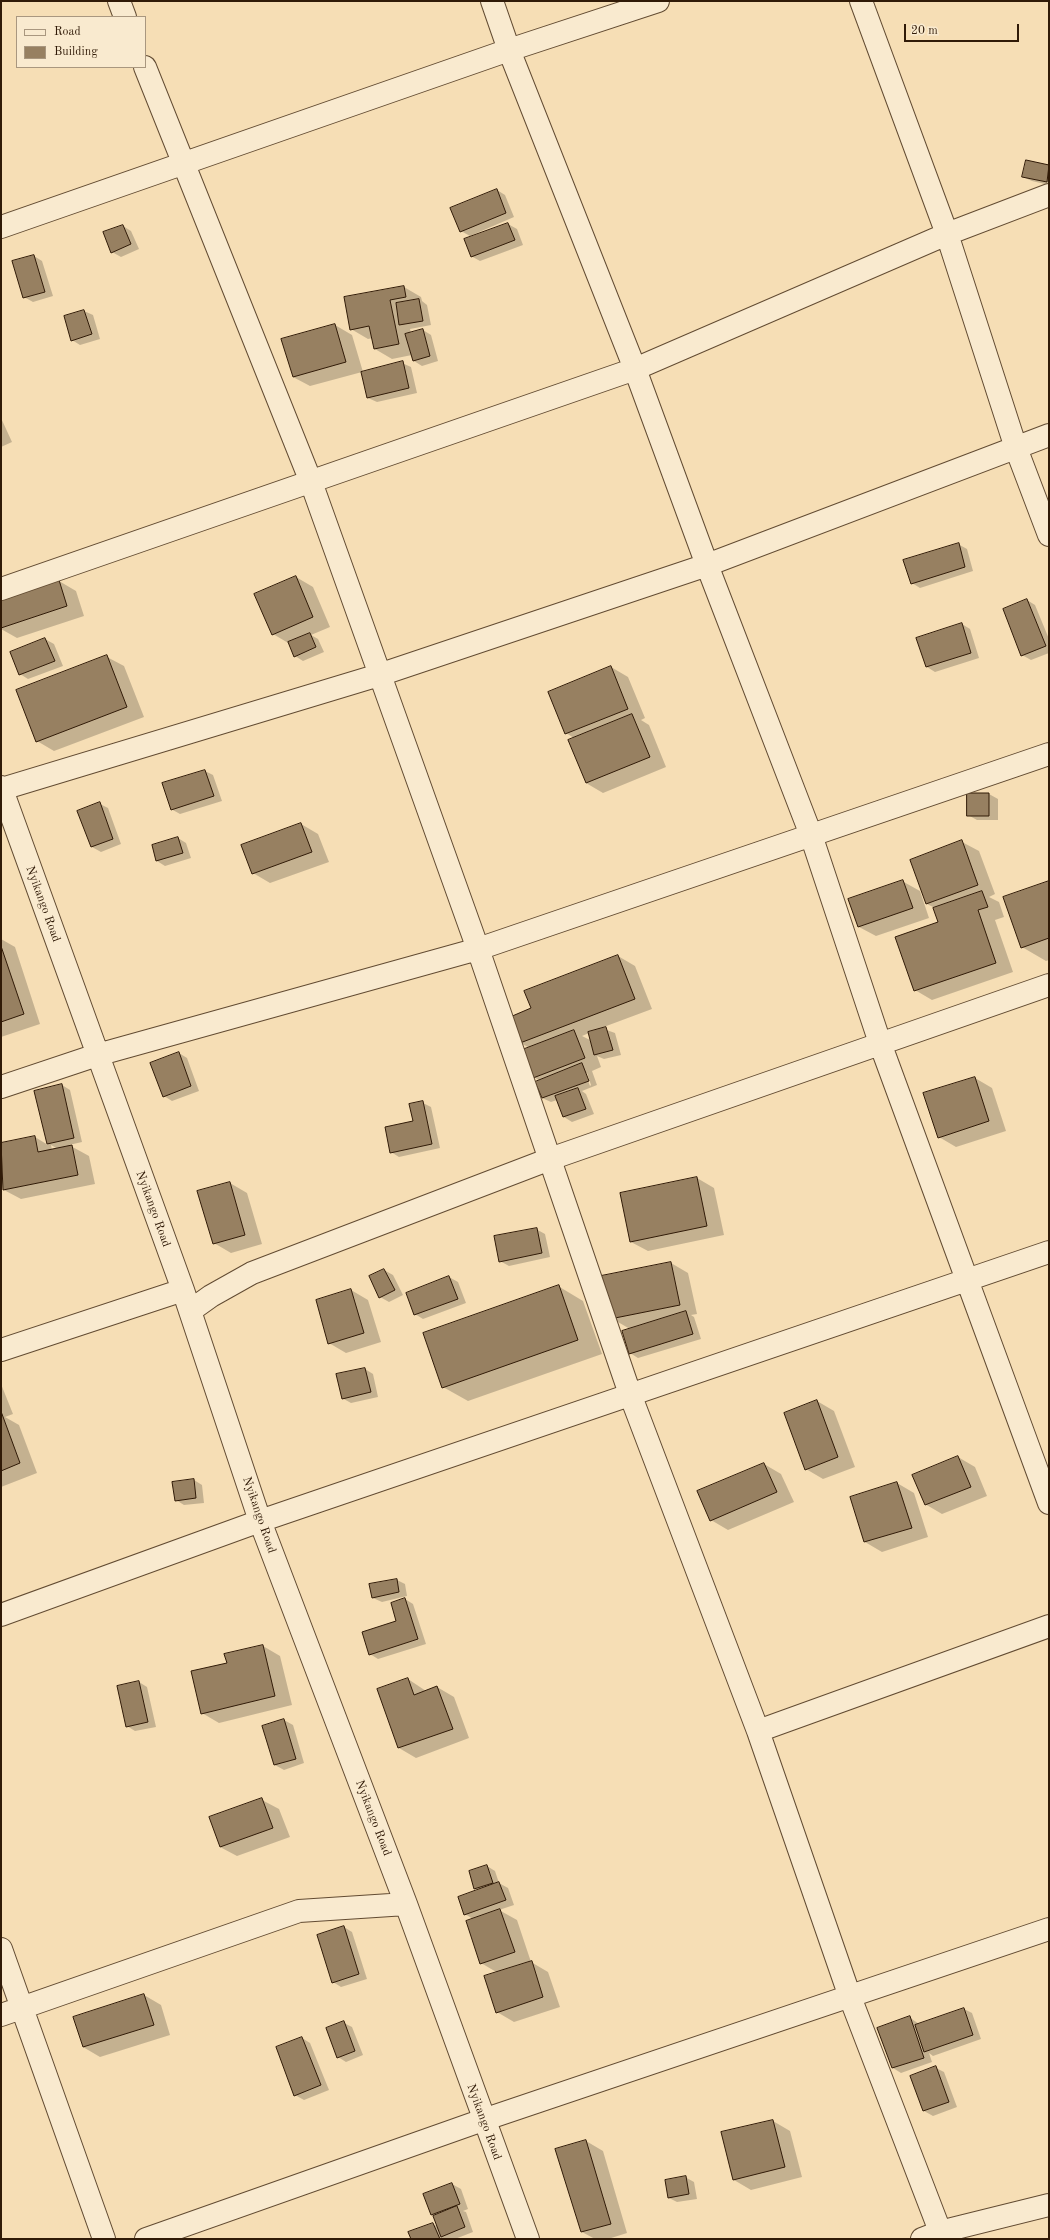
<!DOCTYPE html>
<html>
<head>
<meta charset="utf-8">
<style>
  body { margin:0 }
  #map { position:relative; width:1050px; height:2240px; overflow:hidden; background:#f6deb5; font-family:"Old Standard TT",serif }
  canvas { display:block }
  .frame { position:absolute; inset:0; border:2px solid #301a07; pointer-events:none }
  .legend { position:absolute; left:16px; top:16px; width:130px; height:52px; box-sizing:border-box; background:#f9eacf; border:1px solid #a9977f; margin:0; padding:5px 7px; list-style:none; font-size:12px; color:#301a07 }
  .legend li { display:flex; align-items:center; gap:8px; height:20px }
  .legend b { width:20px; border:1px solid #a9977f }
  .scale { position:absolute; left:904px; top:24px; width:115px; height:18px; box-sizing:border-box; border:2px solid #301a07; border-top:0; padding-left:5px; font-size:12px; line-height:14px; white-space:nowrap; color:#301a07; -webkit-text-stroke:3px #f9eacf; paint-order:stroke }
</style>
</head>
<body>
<div id="map">
<canvas width="1050" height="2240"></canvas>
<div class="frame"></div>
<ul class="legend">
<li><b style="height:5px;background:#f9eacf"></b>Road</li>
<li><b style="height:11px;background:#978061"></b>Building</li>
</ul>
<div class="scale">20 m</div>
</div>
<script>
const ctx = document.querySelector('canvas').getContext('2d');
ctx.lineJoin = 'round';
function paint(path, color) {
  ctx.fillStyle = color;
  ctx.fill(path, 'evenodd');
}
function stroke(path, color, width, dash) {
  ctx.strokeStyle = color;
  ctx.lineWidth = width;
  ctx.lineCap = dash ? 'butt' : 'round';
  ctx.setLineDash(dash || []);
  ctx.stroke(path);
}
function drawText(font, color, halo, rows, align = 'center') {
  ctx.font = font + ' "Old Standard TT",serif';
  ctx.lineWidth = 3;
  ctx.setLineDash([]);
  ctx.textBaseline = 'middle';
  ctx.strokeStyle = halo;
  ctx.fillStyle = color;
  for (const [text, x, y, turn = 0] of rows) {
    ctx.save();
    ctx.translate(x, y);
    ctx.rotate((+turn || 0) * Math.PI / 180);
    ctx.textAlign = isNaN(turn) ? turn : align;
    if (halo) ctx.strokeText(text, 0, 0);
    ctx.fillText(text, 0, 0);
    ctx.restore();
  }
}
paint(new Path2D(`
  M1027 161 1049 166V185L1032 181 1023 177Z
  M497 190 505 195 514 217 470 236 461 231Z
  M508 224 517 229 523 245 480 261 471 256Z
  M123 226 131 231 139 249 121 257 112 252Z
  M34 256 42 261 53 296 33 302 24 297Z
  M404 287 421 297 422 301 427 305 431 325 410 329 411 333 423 330 431 335 438 361 422 366 414 361 412 355 392 359 375 349 373 338 368 339 351 329Z
  M84 311 93 315 100 339 80 345 72 340 65 317Z
  M335 325 352 335 363 372 402 363 411 367 417 393 377 402 368 398 362 372 310 386 293 377Z
  M1 418 12 442 1 447Z
  M958 544 967 549 973 571 920 588 912 583Z
  M296 577 313 587 330 627 311 635 318 639 324 652 303 661 295 656 290 644 273 634Z
  M59 581 76 591 84 616 17 638 1 629V600Z
  M1027 600 1035 605 1049 639V653L1031 660 1022 655Z
  M962 624 970 629 979 658 935 672 927 667 918 638Z
  M45 639 54 644 63 666 28 679 20 674Z
  M107 657 124 666 144 717 54 751 37 741Z
  M611 667 628 677 645 718 641 720 649 725 666 767 603 793 586 783 574 738 566 733Z
  M205 771 213 775 222 801 180 814 171 809Z
  M968 794H989L998 799V820H977L968 815Z
  M100 804 108 808 121 844 101 852 92 847 79 811Z
  M301 824 318 834 329 862 270 883 253 873Z
  M178 838 186 843 191 858 165 866 157 861 153 846Z
  M962 842 979 851 995 894 989 897 999 902 1004 917 995 920 1013 972 932 1000 915 990 940 923 935 908 927 904 911 861Z
  M902 881 920 891 929 918 876 936 859 927Z
  M1049 882V960L1046 961 1022 947Z
  M1 939 15 947 40 1024 1 1037Z
  M618 956 635 966 652 1009 601 1028 615 1033 621 1055 604 1059 597 1056 601 1067 592 1071 597 1085 582 1091 586 1094 594 1114 572 1122 564 1117 557 1100 551 1102 542 1098 540 1081 534 1077 530 1048 520 1043 532 1009ZM589 1033 592 1041 582 1036ZM585 1073H587L591 1085 590 1086Z
  M179 1053 187 1058 199 1091 172 1101 164 1096Z
  M975 1078 992 1088 1006 1131 956 1147 939 1137Z
  M62 1085 70 1090 82 1142 69 1145 89 1156 95 1184 21 1199 4 1190 1 1177V1144L35 1137 48 1145 35 1091ZM51 1145 58 1149 52 1150Z
  M423 1103 431 1107 440 1148 399 1157 391 1152 414 1122Z
  M697 1178 714 1188 724 1235 648 1251 631 1242Z
  M230 1183 247 1193 262 1244 231 1253 214 1243Z
  M536 1229 545 1234 550 1257 509 1266 500 1261Z
  M671 1263 688 1273 697 1314 691 1315 694 1317 701 1339 638 1358 630 1353V1329L611 1318Z
  M384 1270 393 1275 403 1295 389 1302 380 1297Z
  M449 1277 458 1282 466 1303 423 1319 415 1314Z
  M558 1286 583 1301 602 1354 468 1401 443 1387Z
  M351 1290 368 1300 381 1342 346 1353 329 1343Z
  M365 1369 373 1374 378 1397 351 1403 342 1398Z
  M1 1384 13 1414 5 1417 19 1425 37 1473 1 1487Z
  M817 1401 834 1411 855 1467 823 1479 806 1469Z
  M958 1457 975 1467 987 1496 942 1514 925 1504Z
  M764 1464 781 1474 794 1502 728 1530 711 1520Z
  M194 1480 202 1485 204 1503 184 1505 176 1500Z
  M897 1483 914 1493 928 1537 882 1552 865 1542 851 1498Z
  M397 1580 405 1584 407 1596 382 1602 373 1598Z
  M405 1599 413 1604 426 1644 378 1659 370 1654 398 1622Z
  M263 1646 280 1656 292 1705 219 1723 202 1713 228 1664Z
  M408 1679 426 1691 437 1687 454 1697 469 1738 416 1758 399 1748 378 1689Z
  M139 1682 147 1687 156 1727 135 1731 127 1726Z
  M284 1720 293 1725 304 1763 284 1770 275 1765 264 1727Z
  M262 1800 279 1809 290 1837 237 1856 220 1847Z
  M487 1866 495 1871 499 1883 508 1888 514 1905 499 1910 517 1920 531 1962 548 1972 560 2007 514 2022 497 2012 498 1973 481 1963 473 1919 465 1914 479 1890 475 1888Z
  M344 1927 352 1932 367 1979 341 1987 333 1982Z
  M144 1995 161 2005 170 2035 100 2057 83 2047Z
  M964 2009 972 2013 981 2039 933 2056 929 2053 932 2062 901 2073 893 2068 909 2017 919 2024Z
  M344 2023 352 2027 363 2055 346 2062 338 2057Z
  M302 2038 310 2043 329 2090 304 2100 295 2095Z
  M936 2068 944 2072 957 2107 933 2116 924 2111 911 2077Z
  M773 2121 790 2131 802 2177 751 2190 734 2180 722 2133Z
  M586 2141 603 2151 627 2233 608 2239H595L582 2232 557 2149Z
  M685 2177 694 2182 697 2199 677 2202 669 2198Z
  M452 2184 461 2189 468 2209 463 2211 466 2212 473 2232 455 2239H412L433 2224 438 2227 435 2216 432 2214Z`), '#0003');
const building = new Path2D(`
  M1026 160 1049 165 1047 182 1022 177Z
  M497 189 506 213 460 232 450 208Z
  M508 223 515 240 471 257 464 239Z
  M123 225 131 244 111 253 103 232Z
  M34 255 45 292 23 298 12 261Z
  M404 286 406 297 390 300 399 344 374 349 369 326 350 330 344 297Z
  M419 299 423 321 399 325 396 303Z
  M84 310 92 334 71 341 64 316Z
  M335 324 346 362 293 377 281 339Z
  M423 329 430 356 413 361 405 334Z
  M403 361 409 388 367 398 361 372Z
  M959 543 965 567 911 584 903 560Z
  M296 576 313 617 272 635 254 594Z
  M59 580 67 606 1 628V599Z
  M1027 599 1046 646 1021 656 1003 609Z
  M962 623 971 653 926 667 916 638Z
  M310 633 316 647 294 657 288 642Z
  M45 638 55 661 19 675 10 652Z
  M107 655 127 707 36 742 16 690Z
  M611 666 628 709 565 734 548 692Z
  M632 714 650 757 586 783 568 740Z
  M205 770 214 796 171 810 162 783Z
  M967 793H989V816H967Z
  M100 802 113 839 91 847 77 811Z
  M301 823 312 852 252 874 241 845Z
  M178 837 183 853 156 861 152 845Z
  M962 840 978 885 926 904 910 860Z
  M903 880 913 908 858 927 848 899Z
  M1049 881V938L1021 948 1003 897Z
  M982 891 988 907 978 910 996 963 914 991 895 937 938 922 933 908Z
  M1 946 24 1014 1 1022Z
  M618 955 635 999 520 1043 510 1017 531 1008 524 991Z
  M606 1027 613 1050 594 1055 588 1032Z
  M574 1030 585 1058 533 1078 522 1050Z
  M179 1052 191 1086 163 1097 150 1063Z
  M582 1063 589 1081 542 1098 535 1082Z
  M975 1077 989 1121 938 1138 923 1093Z
  M62 1084 74 1138 47 1144 34 1091Z
  M578 1088 586 1109 563 1117 555 1096Z
  M423 1101 432 1144 390 1153 385 1127 413 1121 409 1104Z
  M35 1136 38 1152 72 1145 78 1175 3 1190 1 1143Z
  M697 1177 707 1226 630 1242 620 1193Z
  M230 1182 245 1235 213 1244 197 1191Z
  M537 1228 542 1253 499 1262 494 1236Z
  M671 1262 680 1305 610 1319 601 1276Z
  M384 1269 395 1290 379 1298 369 1276Z
  M449 1276 458 1299 414 1315 406 1293Z
  M559 1285 578 1340 442 1388 423 1333Z
  M351 1289 364 1333 328 1344 316 1300Z
  M686 1311 693 1334 629 1354 622 1331Z
  M365 1368 371 1392 342 1399 336 1374Z
  M817 1400 838 1457 805 1470 784 1413Z
  M2 1414 20 1463 1 1471V1415Z
  M958 1456 971 1487 925 1505 912 1475Z
  M764 1463 777 1492 710 1521 697 1491Z
  M194 1479 196 1498 175 1501 172 1482Z
  M897 1482 912 1528 864 1542 850 1497Z
  M397 1579 399 1592 372 1598 369 1584Z
  M405 1598 418 1639 369 1655 362 1632 396 1621 391 1603Z
  M263 1645 275 1696 201 1714 191 1671 227 1663 224 1654Z
  M408 1678 414 1695 437 1686 453 1729 398 1748 377 1689Z
  M139 1681 148 1722 126 1727 117 1686Z
  M284 1719 296 1759 274 1765 262 1726Z
  M262 1798 273 1828 220 1847 209 1817Z
  M487 1865 493 1883 474 1889 469 1871Z
  M499 1882 506 1900 464 1915 458 1897Z
  M500 1909 515 1952 480 1964 466 1921Z
  M344 1926 359 1974 332 1983 317 1935Z
  M532 1961 543 1997 496 2013 484 1976Z
  M144 1994 154 2025 83 2047 73 2017Z
  M964 2008 973 2035 924 2052 915 2025Z
  M910 2016 924 2058 892 2068 877 2028Z
  M344 2021 355 2051 337 2058 326 2028Z
  M302 2037 321 2085 294 2096 276 2047Z
  M936 2066 949 2102 923 2111 910 2076Z
  M773 2120 785 2167 733 2180 721 2132Z
  M586 2140 611 2224 581 2232 555 2149Z
  M686 2176 689 2194 668 2198 665 2180Z
  M452 2183 460 2204 431 2215 423 2194Z
  M457 2206 465 2227 441 2237 433 2216Z
  M433 2223 440 2239H411L408 2232Z`);
paint(building, '#978061');
stroke(building, '#301a07', 1);
const minor = new Path2D(`
  M119 1 125 17
  M492 1 509 50 635 369 707 565 811 835 880 1043 1049 1503
  M861 1 947 234 1016 448 1049 535
  M145 67 311 482 478 949 630 1394 758 1731 850 1997 943 2239
  M1 227 509 50 658 1
  M1 589 635 369 947 234 1049 195
  M1 787 183 1290 260 1521 406 1904 528 2239
  M2 789 379 675 707 565 1049 435
  M1 1087 97 1055 478 949 1049 754
  M190 1311 211 1296 252 1273 550 1159 1049 985
  M1 1350 183 1290
  M1 1615 260 1521 1049 1252
  M758 1731 1049 1626
  M1 1949 104 2239
  M1 2015 299 1911 406 1904
  M146 2239 483 2120 1049 1929
  M922 2239 940 2232 1049 2205`);
stroke(minor, '#624b32', 24);
stroke(minor, '#f9eacf', 22);
drawText('12px', '#301a07', '#f9eacf', [
  ["Nyikango Road",43,904,70],
  ["Nyikango Road",153,1209,70],
  ["Nyikango Road",259,1515,71],
  ["Nyikango Road",373,1818,69],
  ["Nyikango Road",484,2122,70]
]);
</script>
</body>
</html>
